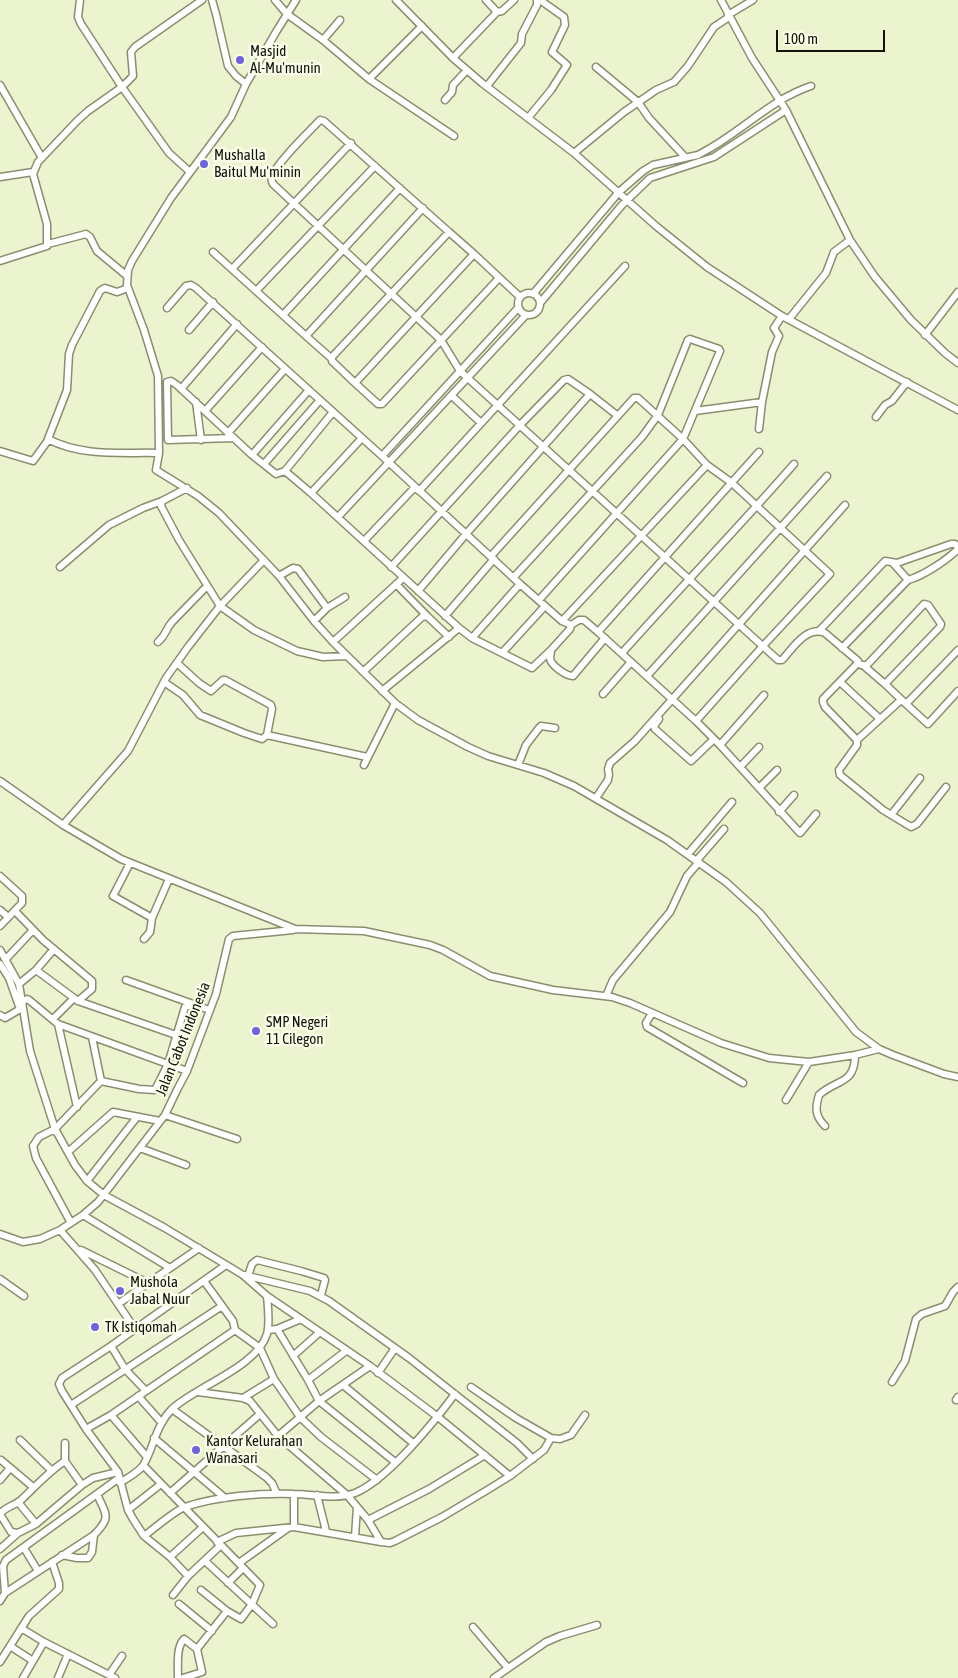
<!DOCTYPE html>
<html>
<head>
<meta charset="utf-8">
<style>
  body { margin:0 }
  #map { position:relative; width:958px; height:1678px; overflow:hidden; background:#ecf3cf; font-family:"Asap Condensed",sans-serif }
  canvas { display:block }
  .scale { position:absolute; left:776px; top:30px; width:109px; height:22px; box-sizing:border-box; border:2px solid #121408; border-top:0; padding-left:6px; font-size:15px; line-height:18px; white-space:nowrap; color:#121408; -webkit-text-stroke:4px #fafee9; paint-order:stroke }
</style>
</head>
<body>
<div id="map">
<canvas width="958" height="1678"></canvas>
<div class="scale">100 m</div>
</div>
<script>
const ctx = document.querySelector('canvas').getContext('2d');
ctx.lineJoin = 'round';
function stroke(path, color, width, dash) {
  ctx.strokeStyle = color;
  ctx.lineWidth = width;
  ctx.lineCap = dash ? 'butt' : 'round';
  ctx.setLineDash(dash || []);
  ctx.stroke(path);
}
function drawText(font, color, halo, rows, align = 'center') {
  ctx.font = font + ' "Asap Condensed",sans-serif';
  ctx.lineWidth = 5;
  ctx.setLineDash([]);
  ctx.textBaseline = 'middle';
  ctx.strokeStyle = halo;
  ctx.fillStyle = color;
  for (const [text, x, y, turn = 0] of rows) {
    ctx.save();
    ctx.translate(x, y);
    ctx.rotate((+turn || 0) * Math.PI / 180);
    ctx.textAlign = isNaN(turn) ? turn : align;
    if (halo) ctx.strokeText(text, 0, 0);
    ctx.fillText(text, 0, 0);
    ctx.restore();
  }
}
const minor = new Path2D(`
  M80 0 78 17 81 24 122 87 169 153 190 172
  M212 0 216 14 228 66 236 76 246 84
  M275 0 287 14 323 40 369 79
  M296 0 276 32 246 84 231 117 171 198 132 261 128 270 127 285 144 330 158 376 159 453 156 470 198 496 219 513 279 576 314 621 333 642 395 703 418 720 468 747 488 756 544 773 574 786 667 840 726 882 760 913 856 1032 879 1049 893 1055 944 1074 958 1077
  M396 0 453 58 482 83 574 153 656 226 707 267 782 316 958 410
  M721 0 752 58 786 110 850 240 875 277 911 320 945 353 958 363
  M497 12 502 11 514 0
  M728 15 753 0
  M422 26 369 79 454 136
  M323 40 340 20
  M453 58 497 12 486 0
  M596 67 638 102 649 118 685 157
  M0 85 42 158
  M487 86 521 43 522 34 537 5V0
  M445 100 452 92 453 85 467 70
  M528 118 551 90 567 65 552 52 565 25 564 17 540 0
  M574 153 624 112 656 90 674 82 688 66 714 27 729 17
  M0 177 33 172
  M449 232 324 121 320 120C310 131 275 164 272 177 271 181 272 181 273 184L441 340 460 371 778 660H782C793 648 807 625 825 633L858 661 857 664 823 699V702L825 707 857 740V745L839 770 840 775 883 810 911 827 917 824 946 787
  M48 244 86 234 90 237 97 251 127 276
  M213 252 306 336 423 208
  M0 261 47 246V224L33 174 38 162 77 121 88 111 122 87 133 76 131 52 135 47 202 0
  M232 269 351 143
  M499 278 382 404H378L355 383 474 254 520 297
  M128 288 117 292 105 288 103 289 100 291 72 345 69 354 67 390 48 439C82 457 122 452 159 453
  M256 291 375 166
  M518 304a11 11 0 1 1 22 0a11 11 0 1 1-22 0Z
  M533 294 619 192 643 171 653 165 698 155 707 150C743 130 772 99 811 86
  M540 303 622 205 650 178 714 157 786 110
  M167 308 186 286 191 285 196 288 382 456 520 584 562 621 571 625 570 629 551 650 532 668 472 638 459 628 311 493 285 471
  M283 315 400 188
  M789 319 826 273 834 252 850 240
  M189 330 213 302
  M925 335 958 292
  M306 336 332 359
  M355 383 332 361V357L449 232 474 254
  M181 389 237 324
  M452 396 480 422
  M196 402 201 440
  M205 411 262 347
  M695 411 762 402 772 352 779 336 774 328 782 316
  M876 417 885 405 892 401 907 382
  M759 429 762 402
  M228 433 285 369
  M234 438 168 440 167 382 171 381 177 385 252 455 276 474 285 471 333 412
  M0 451 33 461 49 439
  M252 455 309 390
  M382 456 518 308
  M264 464 320 400
  M187 488 162 501 161 506 179 540 220 606 254 630 297 651 323 657 346 656
  M419 491 625 266
  M311 493 362 438
  M338 517 526 315
  M364 541 415 487
  M491 556 634 398H638L683 439 707 465 732 483 830 574 762 647 696 721
  M893 563 908 580
  M60 567 109 525 143 508 162 501
  M391 567 520 425 564 380 568 379 590 394
  M279 576 293 568 298 569 327 608
  M514 577 642 437 658 415 688 340 690 339 719 349 720 351 683 439 539 600
  M396 584 427 616
  M418 591 466 534 590 394 618 416
  M445 616 494 559
  M314 621 327 608 345 597
  M562 621 707 465
  M571 625 579 620H584L598 632 696 721 720 745 764 695
  M820 630 885 561 897 563 951 544H955L958 547
  M598 632 759 452
  M472 638 520 584
  M158 642C167 634 165 630 172 622L207 586
  M333 642 403 578
  M842 648 908 580C923 576 947 560 958 549
  M551 650C551 652 550 657 550 659 552 666 566 676 573 676L605 638
  M502 653 545 606
  M622 653C678 590 738 528 794 464
  M858 662 861 665H867L924 604 928 605 941 624 940 627 885 684 864 666
  M177 663 199 683 211 691 223 680H225L271 705 272 709 267 735
  M363 672 422 617 427 616 449 637
  M647 676 827 476
  M164 682 183 695 200 715 244 733 262 739 267 735 367 757
  M840 682 880 719
  M885 684 906 704 958 650
  M382 691 459 628
  M603 694 631 662
  M906 704 928 724 958 691
  M659 719 654 726 655 729 691 761 714 739
  M857 740 901 700
  M720 745 800 833 816 814
  M364 765 395 703
  M518 765 526 745 539 728 541 726 555 728
  M740 767 759 747
  M0 781 63 825 121 859 295 929 364 931 430 945 443 950 490 976 553 990 612 997 630 1003 721 1043 769 1058 809 1062 855 1055 879 1049
  M760 787 777 770
  M596 798 608 780 609 775 608 769 610 763 635 741 845 505
  M779 812 794 795
  M891 815 920 778
  M63 825 128 751 166 678 188 647 220 606 264 560
  M688 854 732 802
  M697 860 724 829
  M130 863 113 896 152 918 150 932 144 939
  M0 876 22 896V903L0 926
  M0 910 8 917
  M15 911 43 940 92 981V989L78 1001
  M152 918 169 879
  M0 950 19 984 30 1051 55 1129 75 1165 87 1181 104 1195 165 1228 243 1275 267 1296 370 1366 438 1417 510 1476
  M6 959 33 930
  M0 964 9 978 20 1009
  M36 970 78 1001 176 1035
  M126 980 193 1004
  M19 984 36 970 54 949
  M606 996 613 980 670 912 687 876 699 862
  M22 1002 27 999 29 1000 58 1024 187 1071
  M652 1013 646 1023 647 1027 743 1083
  M0 1015 5 1018 22 1008
  M53 1019 73 999
  M58 1024 77 1107
  M101 1081 139 1089 155 1090 168 1064 185 1007 194 1005 210 1010
  M786 1100 809 1062
  M165 1115 237 1139
  M825 1126C815 1116 815 1108 819 1095 836 1079 855 1085 855 1055
  M140 1148 186 1165
  M68 1152 113 1112 160 1121
  M87 1181 137 1117
  M83 1215 170 1268
  M71 1223 36 1158 33 1146 39 1137 55 1129 101 1081 92 1037
  M60 1230 95 1270 135 1329
  M0 1234 23 1242 40 1239 60 1230 83 1215 98 1202 165 1115 177 1090 187 1071 216 994 229 939 233 936 293 930
  M81 1250 148 1283
  M244 1275 310 1291 329 1301 409 1358 517 1443 533 1459
  M248 1276 252 1264 257 1260 301 1271 324 1278 325 1280 321 1295
  M0 1279 24 1296
  M204 1281 233 1321 235 1330 260 1348 274 1379 300 1417 321 1437 377 1480
  M118 1304 199 1248
  M277 1329 301 1319
  M268 1330 277 1329 308 1380 319 1401 395 1462
  M111 1346 125 1369 146 1391
  M293 1356 320 1332
  M378 1373 395 1348
  M308 1380 346 1351
  M892 1382 905 1361 916 1319 922 1314 945 1306 953 1292 958 1287
  M343 1385 413 1443
  M471 1387 516 1418 551 1438 560 1439 571 1435 585 1415
  M198 1392 243 1398 250 1401 278 1436 347 1495 368 1520 381 1542
  M138 1396 161 1422
  M243 1398 274 1379
  M956 1400 958 1397
  M71 1405 222 1306
  M172 1409 266 1477 272 1483 277 1494
  M111 1415 147 1457
  M86 1429 111 1415 235 1330
  M278 1436 319 1401 370 1366
  M154 1438 225 1498
  M20 1440 51 1470
  M65 1443V1461L82 1485
  M1 1460 33 1487
  M144 1466 260 1585 252 1604 241 1619 227 1611 201 1590
  M0 1480 10 1468
  M120 1483C127 1478 141 1471 144 1464 154 1446 156 1425 172 1409 195 1387 257 1367 267 1334 270 1323 268 1308 267 1296
  M170 1493 260 1414
  M317 1495 326 1531
  M18 1502 36 1524
  M128 1510 161 1484
  M0 1514C5 1507 13 1506 20 1501 35 1487 48 1472 65 1461
  M0 1514 11 1532 18 1533
  M368 1520 429 1489 485 1455
  M294 1527V1494
  M144 1536C155 1528 174 1511 185 1507 217 1496 260 1493 294 1494 313 1494 337 1500 355 1493 387 1480 434 1422 455 1394
  M355 1537 357 1507
  M217 1542 236 1533 294 1527 381 1542 390 1543 395 1541 442 1517 484 1492 510 1476 544 1450 551 1438
  M24 1548 38 1571
  M0 1549 18 1533 36 1524 82 1485 93 1478 118 1472
  M62 1555 77 1558H88L92 1552 94 1535
  M170 1557 203 1527
  M205 1561 273 1624
  M239 1563 288 1528
  M188 1576 170 1557 144 1536 133 1519 128 1510 118 1472 86 1429 62 1391 59 1384 62 1378 111 1346 226 1265
  M228 1583 243 1568
  M5 1593 3 1566 6 1560 119 1478
  M173 1595 188 1576 221 1545
  M0 1601 5 1593 94 1535C112 1517 106 1515 97 1494
  M179 1604 212 1631
  M473 1627 508 1668
  M21 1628 44 1642 115 1678
  M10 1646 33 1661
  M197 1649 227 1611
  M0 1662 29 1616 59 1589V1583L52 1562
  M109 1675 122 1656
  M23 1678 44 1642
  M58 1678 68 1654
  M178 1678C178 1666 176 1647 184 1639L197 1649 202 1672 183 1678
  M494 1678 546 1642 560 1636 597 1625`);
stroke(minor, '#898f6e', 9);
stroke(minor, '#fff', 6);
for (const [x, y, r, color] of [
  [240,60,5,"#6f62dc"],
  [204,164,5,"#6f62dc"],
  [256,1031,5,"#6f62dc"],
  [120,1291,5,"#6f62dc"],
  [95,1327,5,"#6f62dc"],
  [196,1450,5,"#6f62dc"]
]) {
  const dot = new Path2D();
  dot.arc(x, y, r, 0, 2 * Math.PI);
  ctx.fillStyle = color;
  ctx.fill(dot);
  stroke(dot, '#fafee9', 2);
}
drawText('15px', '#121408', '#fafee9', [
  ["Masjid",250,51],
  ["Al-Mu'munin",250,68],
  ["Mushalla",214,155],
  ["Baitul Mu'minin",214,172],
  ["SMP Negeri",266,1022],
  ["11 Cilegon",266,1039],
  ["Mushola",130,1282],
  ["Jabal Nuur",130,1299],
  ["TK Istiqomah",105,1327],
  ["Kantor Kelurahan",206,1441],
  ["Wanasari",206,1458]
], 'left');
drawText('15px', '#121408', '#fafee9', [
  ["Jalan Cabot Indonesia",183,1039,-68]
]);
</script>
</body>
</html>
